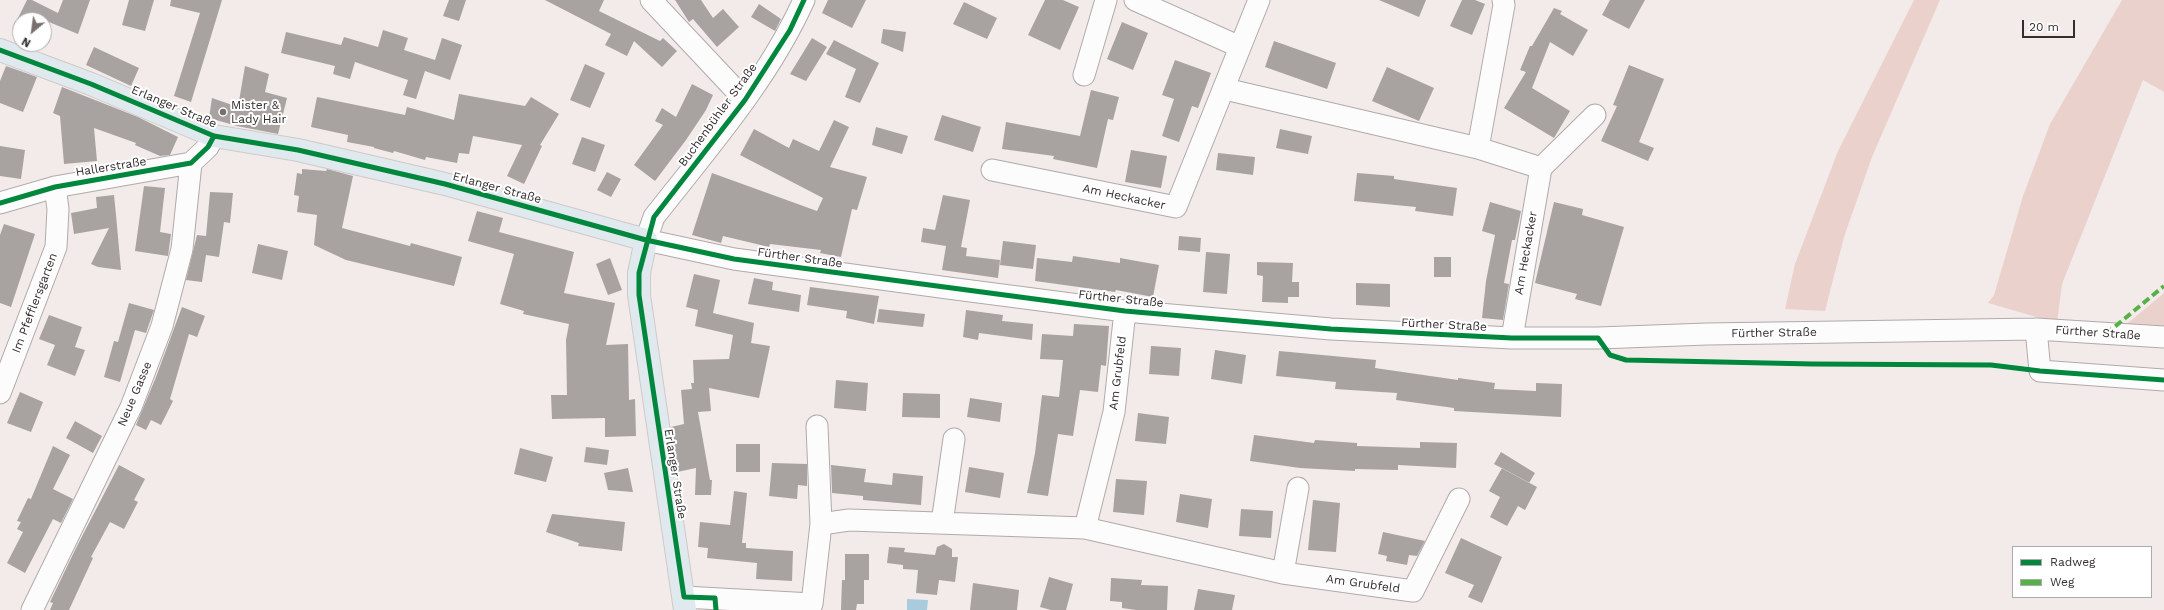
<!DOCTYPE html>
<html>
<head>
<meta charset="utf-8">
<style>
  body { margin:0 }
  #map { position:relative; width:2164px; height:610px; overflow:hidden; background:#f3ebea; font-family:"Work Sans",sans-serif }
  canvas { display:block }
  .legend { position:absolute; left:2012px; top:546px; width:140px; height:52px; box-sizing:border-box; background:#fff; border:1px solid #aeabab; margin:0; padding:5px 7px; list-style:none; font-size:12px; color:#342e2d }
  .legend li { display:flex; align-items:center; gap:8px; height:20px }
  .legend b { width:20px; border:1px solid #aeabab }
  .north { position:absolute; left:12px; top:12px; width:40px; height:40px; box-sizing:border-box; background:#fff; border:1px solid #aeabab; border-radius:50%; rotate:209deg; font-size:11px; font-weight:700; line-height:16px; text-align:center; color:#342e2d }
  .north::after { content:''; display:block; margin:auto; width:14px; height:18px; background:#77706f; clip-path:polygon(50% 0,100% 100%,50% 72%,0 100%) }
  .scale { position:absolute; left:2022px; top:20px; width:53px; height:18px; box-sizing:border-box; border:2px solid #342e2d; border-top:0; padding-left:5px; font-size:12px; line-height:14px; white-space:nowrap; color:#342e2d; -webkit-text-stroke:3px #fff; paint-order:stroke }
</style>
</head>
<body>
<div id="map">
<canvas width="2164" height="610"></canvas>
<ul class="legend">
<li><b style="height:5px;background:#00873e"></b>Radweg</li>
<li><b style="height:5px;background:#56b246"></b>Weg</li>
</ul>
<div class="north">N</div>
<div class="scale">20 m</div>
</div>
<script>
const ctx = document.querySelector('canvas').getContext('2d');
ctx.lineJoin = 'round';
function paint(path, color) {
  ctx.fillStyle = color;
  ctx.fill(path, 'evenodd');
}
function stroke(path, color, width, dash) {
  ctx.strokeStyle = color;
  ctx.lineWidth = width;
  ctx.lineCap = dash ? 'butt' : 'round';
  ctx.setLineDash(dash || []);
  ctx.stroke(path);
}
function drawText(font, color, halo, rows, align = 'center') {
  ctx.font = font + ' "Work Sans",sans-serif';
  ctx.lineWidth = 4;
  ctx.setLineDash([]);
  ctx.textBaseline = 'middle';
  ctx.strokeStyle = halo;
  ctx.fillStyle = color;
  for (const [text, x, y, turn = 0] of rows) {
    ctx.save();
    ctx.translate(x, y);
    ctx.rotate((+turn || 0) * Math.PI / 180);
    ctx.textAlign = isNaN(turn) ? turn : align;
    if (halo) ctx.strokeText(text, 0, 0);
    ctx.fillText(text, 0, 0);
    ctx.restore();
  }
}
paint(new Path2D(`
  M1914 0H1940L1872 157 1844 237 1825 311 1785 309 1795 264 1838 151Z
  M2122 0H2164V92L2143 80 2062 284 2057 323 1988 303 1994 295 2023 196 2050 124Z
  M2164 293V330L2122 328Z`), '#ebd1cc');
paint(new Path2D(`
  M907 599 928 600 927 610H907Z`), '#a8cbdd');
paint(new Path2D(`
  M27 0H32L58 13 63 0H90L78 34 44 20H17Z
  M129 0H154L145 31 122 25Z
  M171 0H222L191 102 174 96 200 13 170 6Z
  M449 0H466L459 21 443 16Z
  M545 0H604L599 11 660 41 663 38 677 51 662 67 634 41 627 56 605 45 611 34Z
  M675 0H701L713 18 723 9 739 27 717 47 693 19 689 22Z
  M828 0H866L852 28 822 13Z
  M1045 0H1063L1079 7 1060 50 1028 35Z
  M1379 0H1426L1419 17Z
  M1462 0H1475L1485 4 1472 35 1450 26Z
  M1610 0H1645L1629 29 1602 15Z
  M964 2 997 18 987 39 953 24Z
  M759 4 781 19 775 31 751 17Z
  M1554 8 1562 11 1560 14 1588 30 1573 56 1550 42 1532 88 1570 111 1554 138 1504 108 1526 72 1520 70 1530 46H1532Z
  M1122 22 1148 33 1133 70 1107 59Z
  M883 29 906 32 903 52 881 43Z
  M383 30 408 38 404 50 435 60 442 38 462 45 450 80 425 71 416 99 403 95 408 80 355 62 350 79 333 74 335 66 281 53 286 32 341 45 344 37 378 47Z
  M812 38 827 47 806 81 790 74Z
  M834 40 879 63 860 103 845 97 856 69 826 54Z
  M1274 41 1336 63 1327 89 1265 67Z
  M94 47 139 68 131 86 86 65Z
  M1175 60 1211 73 1198 108 1192 106 1179 142 1162 136 1174 99 1162 95Z
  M585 64 605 73 590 108 570 100Z
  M1629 65 1664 79 1639 142 1654 148 1648 161 1601 141 1617 106 1613 105Z
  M6 66 37 77 23 112 0 103V81Z
  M245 66 269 74 265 92 287 98 278 134 237 126 209 118 212 98 238 107Z
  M1387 67 1434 88 1419 121 1372 101Z
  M692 84 713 95 706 110 686 140 655 181 634 165 663 125 655 121 662 108 676 117Z
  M62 87 138 117 178 137 170 155 160 156 135 145 136 143 94 128 97 161 64 164 60 116 53 113Z
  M1091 90 1119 97 1113 120 1108 119 1097 168 1053 159 1054 156 1002 149 1006 122 1080 136Z
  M459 94 525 106 531 97 559 114 540 145 542 146 524 184 507 176 522 145 473 136 469 154 459 153 457 163 426 157 425 160 394 151 393 153 374 148V147L347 142 348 135 311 127 317 97 405 115 407 107 454 120Z
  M942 115 981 127 973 152 934 140Z
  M834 120 849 127 830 167 867 177 857 210 852 209 841 257 820 253 821 250 770 244 769 247 723 236 721 243 692 235 712 173 817 211 823 198 740 155 754 129 789 148 793 139 819 151Z
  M876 127 908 136 902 154 872 145Z
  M1280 129 1312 136 1308 154 1276 148Z
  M582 137 605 145 595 172 572 164Z
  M0 146 25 150 21 179 0 176Z
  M1131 150 1167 156 1161 188 1125 182Z
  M1218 153 1255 157 1253 175 1216 170Z
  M302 169 326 171 327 169 353 176 342 228 410 246 411 243 462 257 454 286 346 260 314 245 317 215 297 212 299 196 294 195 297 173 302 174Z
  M607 172 621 179 611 197 597 190Z
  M1357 173 1394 176V179L1457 188 1453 216 1415 211 1416 207 1354 201Z
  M144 186 165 188 160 232 171 234 168 256 135 251Z
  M210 192 233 193 230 223 224 222 219 257 206 255 202 282 186 280 197 235 206 236Z
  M114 195 116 215 121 270 98 267 91 264 109 228 74 234 71 213 97 208 96 197Z
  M943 195 970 200 961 247 967 248 966 256 1000 260 998 278 942 270 946 246 921 242 923 228 935 230Z
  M1490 202 1521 211 1515 240H1512L1504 283 1509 284 1503 320 1482 318 1486 281 1495 235 1482 231Z
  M1554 202 1583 209 1582 215 1624 227 1601 306 1575 299 1577 294 1535 283Z
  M477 211 503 218 499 232 574 252 564 293 615 303 606 345 628 344 629 400 635 399 636 436 605 437V418L552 419 551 395H567L566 340 569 324 523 314 524 311 500 304 514 254 468 241Z
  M4 224 35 234 11 307 0 303V235Z
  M1179 236 1201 238 1200 252 1178 250Z
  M1003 241 1036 245 1033 269 1000 265Z
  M258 244 288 251 282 280 252 273Z
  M1206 252 1230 254 1227 294 1203 292Z
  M1073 256 1120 263V258L1159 265 1153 297 1116 290 1115 292 1035 281 1037 258 1072 262Z
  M1434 257H1451V277H1434Z
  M610 258 622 290 608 295 596 264Z
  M1257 262 1293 263 1292 282H1299V297H1288V303L1262 302 1263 276 1257 275Z
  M694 274 720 280 713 313 754 323 751 343 770 346 759 398 709 388 711 411 698 412 710 480H712L711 495H695L696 468 677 472 671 427 684 424 681 390 692 389 691 383H694L693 360 729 359 733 335 695 326 698 310 686 307Z
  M754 278 773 282 772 290 801 295 799 312 748 304Z
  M1356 283 1390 284V307L1356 305Z
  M810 287 879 296 874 324 846 318 847 311 807 305Z
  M129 303 154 310 146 333 135 330 120 382 104 377 114 341 118 342Z
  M182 307 205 316 197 337 189 334 170 399 173 401 161 425 151 420 146 430 136 425 156 377Z
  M879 309 925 314 923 327 877 322Z
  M966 310 1003 315 1002 321 1033 324 1032 340 979 333 978 340 963 337Z
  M49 315 82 327 75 347 85 350 75 376 47 365 55 345 39 339Z
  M1074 324 1109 326 1106 366 1101 365 1098 392 1080 390 1073 436 1058 434 1048 496 1027 493 1035 453 1042 395 1059 397 1063 360 1040 359 1042 334 1073 336Z
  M1151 346 1181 348 1179 376 1149 374Z
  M1215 350 1246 355 1242 384 1211 379Z
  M1279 351 1376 360 1375 368 1458 380V378L1495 383 1494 389 1536 391V383L1562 384 1561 417 1454 411V408L1396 400 1397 393 1335 389 1336 382 1276 376Z
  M836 380 868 383 866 411 834 408Z
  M20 392 43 402 31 432 7 423Z
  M903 393 940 394V418L902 417Z
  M970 398 1002 403 1000 422 967 417Z
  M1138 413 1169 417 1166 444 1135 441Z
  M75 421 102 436 93 453 66 438Z
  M1254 435 1314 443 1315 440 1357 443V446L1420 448V442L1457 443 1456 468 1398 465V470L1355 469V471L1300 468 1250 461Z
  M736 444H760V472H736Z
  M53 446 70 455 53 489 73 499 61 523 53 519 25 573 7 563 23 532 17 529 21 522 17 521 28 498 31 499Z
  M586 447 609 450 607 465 584 462Z
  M520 448 553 457 546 482 514 474Z
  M1501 452 1535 473 1529 483 1494 464Z
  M772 463 807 464V486L798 485 797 499 769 496Z
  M119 465 145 479 134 500 138 502 124 529 110 522 91 557 93 558 69 610H50L53 603 50 602 77 546Z
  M831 465 866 469 864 482 892 485 893 473 923 476 921 505 863 500V496L832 493Z
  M969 467 1004 473 1000 498 965 492Z
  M628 468 633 492 608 490 604 473Z
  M1502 468 1537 487 1525 510 1518 506 1507 526 1490 517 1500 497 1489 491Z
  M1116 479 1147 481 1144 515 1113 512Z
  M734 491 747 493 742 543H746V548L793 551 792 581 756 579 757 563 707 558 708 548 698 547 700 522 730 525Z
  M1180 494 1212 499 1208 528 1176 522Z
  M1313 500 1340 503 1336 552 1308 550Z
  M1241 509 1273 511 1271 538 1239 536Z
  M552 514 625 522 622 551 578 546 579 543 546 532Z
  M1383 532 1425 541 1417 556 1409 555 1407 565 1386 561 1387 556 1378 554Z
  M1461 538 1502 557 1482 603 1468 597 1474 585 1445 573Z
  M944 544 952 549V557H958L955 582 939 580 937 595 916 593 918 570 903 569V565L887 563 889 547 905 548 904 552 935 555 937 547Z
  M845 554H869V580H864V604H857L856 610H841L842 580H845Z
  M1049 577 1073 584 1066 610H1051L1040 607Z
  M1111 578 1142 580 1141 585 1168 586 1167 610H1136L1122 608V602L1110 601Z
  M973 583 1019 590 1017 610H970Z
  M1198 589 1235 595 1232 610H1194Z`), '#a8a2a1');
const minor = new Path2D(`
  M651 0 745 100
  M804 0C768 80 708 148 654 217L646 240 734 259 948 288 1125 311 1331 329 1512 338H1598L1707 334 2036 329 2164 337
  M1135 0 1240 47
  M1084 75 1106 0
  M1225 89 1478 148 1541 168 1512 338
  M1478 148 1504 5 1503 0
  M1541 168 1595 115
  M992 170 1176 207 1259 0
  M0 203 55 187 191 163 208 147 214 136
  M2036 329 2040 371 2164 380
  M0 393 56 247 58 209 55 187
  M817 426 821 524
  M942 523 954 439
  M1085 528 1114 412 1125 311
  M1283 573 1298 488
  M684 597 812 604 821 524 849 520 1085 528 1283 573 1413 591 1459 499
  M32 610 131 407 162 326 182 249 191 163`);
const major = new Path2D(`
  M0 50 91 84 214 136 298 150 445 184 646 240 639 273V295L685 610`);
stroke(minor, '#b0aaa9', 23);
stroke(major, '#cecaca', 24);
stroke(minor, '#fdfcfc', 21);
stroke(major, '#e0e9ed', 22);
stroke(new Path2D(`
  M2106 334 2164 286`), '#56b246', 4, [8, 4]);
stroke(new Path2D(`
  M0 50 91 84 214 136 298 150 445 184 646 240 734 259 1125 311 1331 329 1512 338H1598L1610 355 1626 360 1813 364 1991 365 2040 371 2164 380
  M0 203 55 187 191 163 208 147 214 136
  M716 610 715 598 684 597 639 295V273L654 217 745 100 790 30 804 0`), '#00873e', 5);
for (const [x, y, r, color] of [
  [223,112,4,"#77706f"]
]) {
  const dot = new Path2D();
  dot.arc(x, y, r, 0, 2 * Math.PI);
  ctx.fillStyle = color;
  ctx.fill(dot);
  stroke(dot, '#fff', 1.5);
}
drawText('12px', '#342e2d', '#fff', [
  ["Mister &",231,105],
  ["Lady Hair",231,119]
], 'left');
drawText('12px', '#342e2d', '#fff', [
  ["Erlanger Straße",174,107,23],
  ["Buchenbühler Straße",718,115,-54],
  ["Hallerstraße",111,167,-9],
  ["Erlanger Straße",497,188,15],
  ["Am Heckacker",1124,197,12],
  ["Am Heckacker",1526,253,-80],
  ["Fürther Straße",800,258,8],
  ["Fürther Straße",1121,299,6],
  ["Im Pfefflersgarten",35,303,-69],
  ["Fürther Straße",1444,325,3],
  ["Fürther Straße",1774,333,-1],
  ["Fürther Straße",2098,333,4],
  ["Am Grubfeld",1118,373,-83],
  ["Neue Gasse",135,394,-67],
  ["Erlanger Straße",675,474,81],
  ["Am Grubfeld",1363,584,8]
]);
</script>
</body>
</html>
